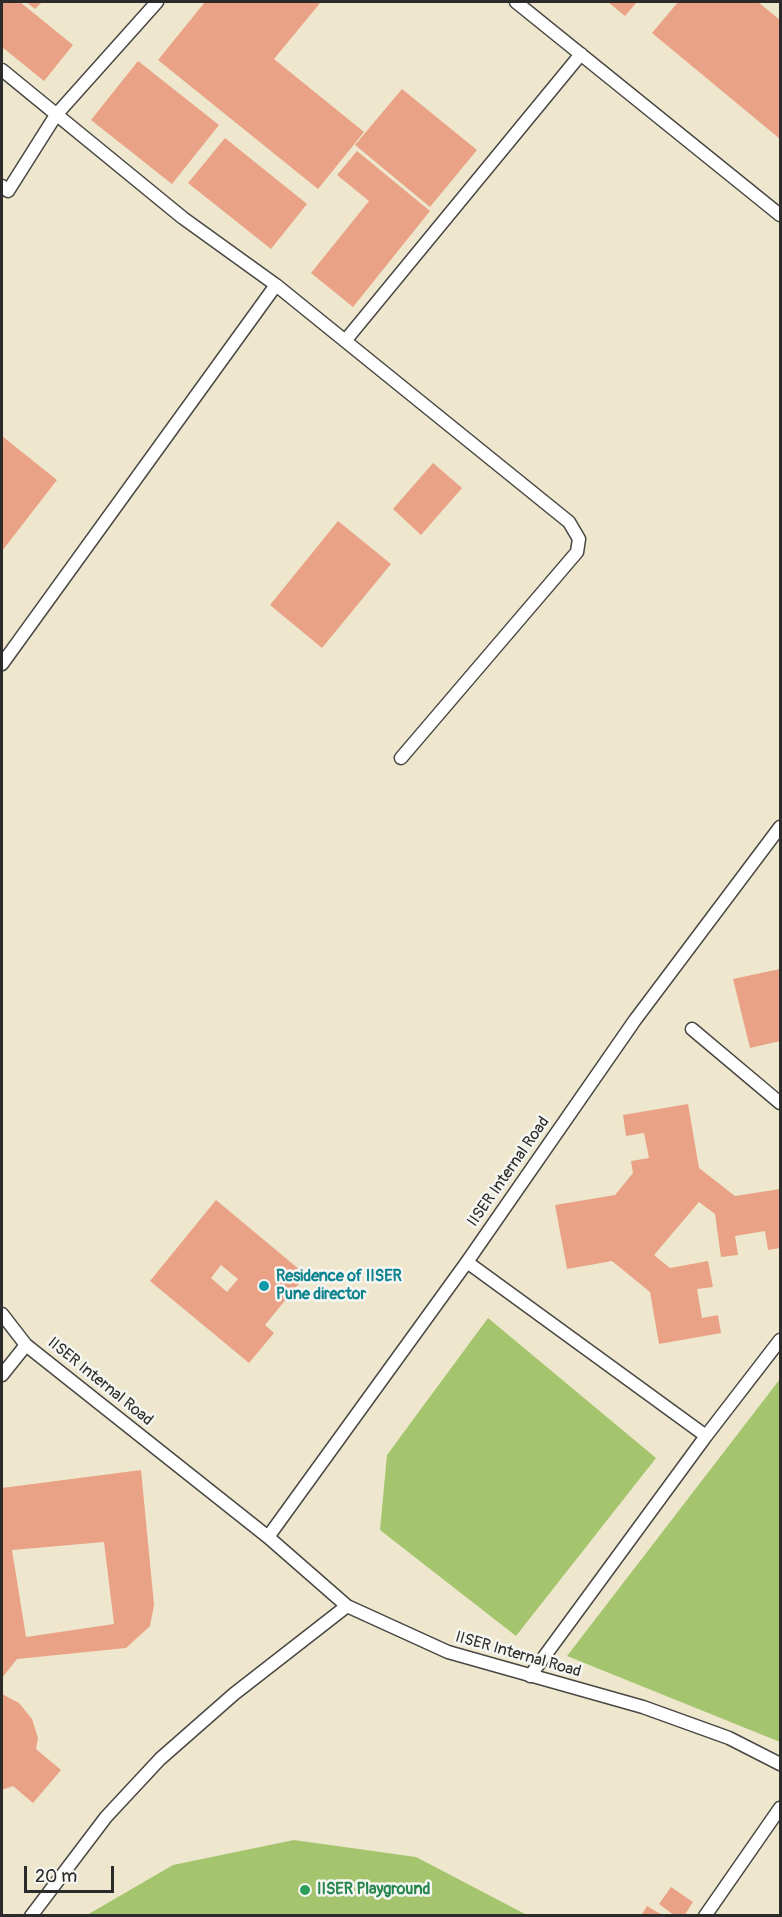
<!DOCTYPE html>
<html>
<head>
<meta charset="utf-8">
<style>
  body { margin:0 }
  #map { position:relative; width:782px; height:1917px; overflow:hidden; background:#eee7cd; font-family:Pangolin,sans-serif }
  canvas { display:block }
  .frame { position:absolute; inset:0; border:3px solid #2b2b2b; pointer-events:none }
  .scale { position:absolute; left:24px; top:1866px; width:90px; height:27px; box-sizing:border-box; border:3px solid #2b2b2b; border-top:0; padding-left:8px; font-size:18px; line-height:21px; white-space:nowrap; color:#2b2b2b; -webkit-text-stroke:4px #f6f6f2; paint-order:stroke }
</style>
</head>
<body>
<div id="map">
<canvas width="782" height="1917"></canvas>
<div class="frame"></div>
<div class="scale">20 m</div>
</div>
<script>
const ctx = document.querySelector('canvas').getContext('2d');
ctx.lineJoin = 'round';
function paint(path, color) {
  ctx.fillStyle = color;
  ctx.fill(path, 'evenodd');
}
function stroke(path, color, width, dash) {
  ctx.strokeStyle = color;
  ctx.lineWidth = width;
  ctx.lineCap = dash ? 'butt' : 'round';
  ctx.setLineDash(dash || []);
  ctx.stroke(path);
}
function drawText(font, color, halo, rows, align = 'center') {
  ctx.font = font + ' Pangolin,sans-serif';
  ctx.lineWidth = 5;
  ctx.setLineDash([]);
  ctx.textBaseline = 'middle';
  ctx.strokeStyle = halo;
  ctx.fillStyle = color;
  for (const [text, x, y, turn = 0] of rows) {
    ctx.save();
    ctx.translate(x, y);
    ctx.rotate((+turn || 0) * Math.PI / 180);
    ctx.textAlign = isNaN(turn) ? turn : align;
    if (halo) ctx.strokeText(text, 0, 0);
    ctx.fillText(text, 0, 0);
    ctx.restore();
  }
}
paint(new Path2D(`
  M488 1318 656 1458 516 1636 380 1530 387 1455Z
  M780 1379V1742L567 1656Z
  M294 1840 416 1857 527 1915H87L173 1865Z`), '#a4c56e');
paint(new Path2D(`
  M2 2H20L73 45 44 81 2 47Z
  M26 2H42L35 9Z
  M205 2H321L274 59 364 132 318 189 158 60Z
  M608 2H637L625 16Z
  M678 2H758L780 20V139L652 33Z
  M138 61 219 125 172 184 91 120Z
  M402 89 477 150 430 207 355 145Z
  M225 138 307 204 271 249 188 183Z
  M357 151 430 211 353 307 311 273 369 201 337 175Z
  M2 436 57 480 2 551Z
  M433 463 462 488 421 535 393 509Z
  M338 521 391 564 322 648 270 605Z
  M780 969V1041L750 1048 733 979Z
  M688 1104 699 1168 735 1196 780 1189V1248L768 1250 765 1231 735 1236 738 1255 721 1257 715 1214 699 1202 654 1255 670 1268 708 1261 713 1287 697 1289 702 1318 718 1315 721 1333 659 1344 650 1292 612 1261 567 1269 555 1205 615 1195 633 1173 631 1161 649 1158 644 1133 626 1136 623 1115Z
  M216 1200 306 1275 265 1325 274 1333 249 1363 150 1281ZM221 1265 238 1279 227 1292 211 1278Z
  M141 1470 154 1605 150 1626 126 1648 17 1659 2 1678V1488ZM104 1542 114 1624 26 1637 12 1550Z
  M2 1694 19 1703 32 1719 38 1738 36 1749 61 1770 33 1803 13 1786 2 1790Z
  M671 1887 693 1902 684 1916H675L659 1904Z
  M647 1906 664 1916H641Z`), '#e9a285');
const lane = new Path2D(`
  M516 2 780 215
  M2 70 183 218 276 285 2 664
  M2 186 8 191 56 115 157 2
  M276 285 569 522 579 539 577 552 401 758
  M345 341 581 54
  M692 1029 780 1103
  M467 1262 706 1436
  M2 1314 26 1345 268 1537 347 1606 448 1652 643 1707 729 1738 780 1764
  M2 1375 26 1345
  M268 1537 467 1262 635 1020 780 827
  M530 1676 706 1436 780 1340
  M31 1916 106 1817 160 1759 234 1694 347 1606
  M705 1916 780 1808`);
stroke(lane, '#484743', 15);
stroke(lane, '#fff', 12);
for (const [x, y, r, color] of [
  [264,1286,6,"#0f9aa8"],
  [305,1890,6,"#2e9e5b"]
]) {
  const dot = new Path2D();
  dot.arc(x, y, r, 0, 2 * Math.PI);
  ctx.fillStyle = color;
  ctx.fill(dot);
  stroke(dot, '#f6f6f2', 2);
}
drawText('16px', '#2b2b2b', '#f6f6f2', [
  ["IISER Internal Road",509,1172,-55],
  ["IISER Internal Road",100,1382,39],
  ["IISER Internal Road",518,1655,16]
]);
drawText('bold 16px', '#0d838f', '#f6f6f2', [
  ["Residence of IISER",276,1277],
  ["Pune director",276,1295]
], 'left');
drawText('bold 16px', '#27864d', '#f6f6f2', [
  ["IISER Playground",317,1890]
], 'left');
</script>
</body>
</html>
